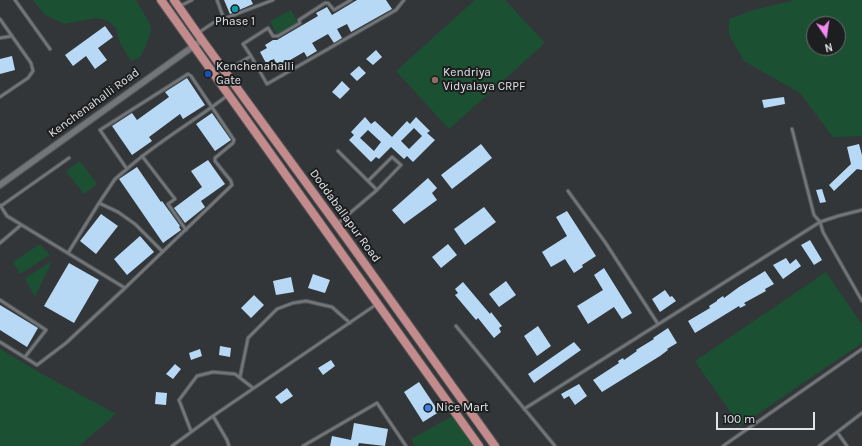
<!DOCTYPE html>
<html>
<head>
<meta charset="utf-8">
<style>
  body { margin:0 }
  #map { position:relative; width:862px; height:446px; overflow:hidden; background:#333639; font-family:Karla,sans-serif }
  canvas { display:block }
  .north { position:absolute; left:806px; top:16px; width:40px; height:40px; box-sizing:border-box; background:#1c1e1f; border:1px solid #6b6d6e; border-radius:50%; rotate:167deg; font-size:11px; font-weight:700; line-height:16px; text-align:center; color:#e1e3e5 }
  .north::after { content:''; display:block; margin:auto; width:14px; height:18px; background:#f589ef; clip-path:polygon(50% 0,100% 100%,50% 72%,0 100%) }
  .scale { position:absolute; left:716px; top:412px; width:99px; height:18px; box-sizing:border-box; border:2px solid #e1e3e5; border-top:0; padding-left:5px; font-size:12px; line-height:14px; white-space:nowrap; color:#e1e3e5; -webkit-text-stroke:3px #1c1e1f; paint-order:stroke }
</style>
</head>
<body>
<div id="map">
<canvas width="862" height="446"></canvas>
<div class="north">N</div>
<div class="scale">100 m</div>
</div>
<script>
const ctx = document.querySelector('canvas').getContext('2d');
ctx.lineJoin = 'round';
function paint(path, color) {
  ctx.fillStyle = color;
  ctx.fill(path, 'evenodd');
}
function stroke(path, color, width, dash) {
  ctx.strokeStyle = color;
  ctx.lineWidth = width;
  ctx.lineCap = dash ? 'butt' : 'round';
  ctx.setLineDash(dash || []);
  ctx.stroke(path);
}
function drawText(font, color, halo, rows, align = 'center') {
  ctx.font = font + ' Karla,sans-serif';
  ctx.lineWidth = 4;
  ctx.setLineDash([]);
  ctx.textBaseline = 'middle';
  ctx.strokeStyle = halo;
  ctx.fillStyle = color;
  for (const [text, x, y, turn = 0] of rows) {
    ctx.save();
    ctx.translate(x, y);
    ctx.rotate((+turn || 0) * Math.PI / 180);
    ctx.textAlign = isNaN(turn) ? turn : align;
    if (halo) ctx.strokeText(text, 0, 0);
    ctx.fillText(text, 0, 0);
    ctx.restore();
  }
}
paint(new Path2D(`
  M33 0H136L150 24 151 32 143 52 139 58 131 61 120 43 116 28 107 20 96 18 64 24 45 15Z
  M475 0H505L545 43 449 129 396 71Z
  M795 0H862V136L833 137 800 93 744 61 729 35V19L757 9ZM814 24H838V48H814Z
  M291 10 298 23 277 34 270 21Z
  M80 161 97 184 84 194 66 171Z
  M40 244 50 255 20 274 13 262Z
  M52 261 35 297 25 278Z
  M826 272 862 325V343L740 426 695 361Z
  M0 349 42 374 116 414 79 446H0Z
  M453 416 473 446H415L411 439Z`), '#1c5032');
paint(new Path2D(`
  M224 0H251L253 4 230 14Z
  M357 0H386L392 9 351 32 347 24 337 29 342 38 334 43 328 34 312 43 317 51 307 57 304 52 278 67 274 59 266 63 260 52 267 48 265 45 273 40H277L318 16 316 13 327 7 332 15Z
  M105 26 113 37 98 48 107 60 95 69 86 56 73 66 65 55Z
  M376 50 382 57 373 65 366 59Z
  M12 56 15 70 0 74V59Z
  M359 66 366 73 357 81 350 74Z
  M187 78 205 105 183 119 180 114 149 137 152 141 132 155 112 126 132 113 137 120 169 97 165 92Z
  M342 81 350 89 340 99 332 92Z
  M784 97 785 104 764 108 762 100Z
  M212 113 231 140 215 151 196 124Z
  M365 117 371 124 375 121 392 137 407 121 410 124 416 117 430 131 427 133 435 140 413 162 407 156 404 159 391 147 379 159 376 157 371 162 349 140 354 135 351 132ZM414 128 422 136 409 149 401 141ZM368 130 381 142 374 151 360 138Z
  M481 144 492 158 452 189 441 175Z
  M859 144 862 155V170L857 169 834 191 829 185 851 164 847 147Z
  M208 160 225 184 201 201 205 207 185 223 174 208 202 187 191 171Z
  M137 167 161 202 162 201 180 226 179 227 181 230 163 243 119 179Z
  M428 178 437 188 432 193 437 200 404 224 392 210Z
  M822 189 826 202 820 203 816 190Z
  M484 207 496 222 465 245 454 229Z
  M567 211 596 256 582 265 583 267 574 273 565 259 551 267 542 252 567 236 556 217Z
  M101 214 118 226 96 254 80 241Z
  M140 236 154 252 127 275 114 259Z
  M810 240 822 260 814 265 801 245Z
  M448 244 457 255 441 268 432 257Z
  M786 258 790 264 796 259 801 266 783 279 773 265Z
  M69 263 99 280 74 323 44 306Z
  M604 268 632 313 622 319 614 307 588 324 577 306 603 290 594 275Z
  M765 271 774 284 765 289 766 291 744 303 746 305 740 308 739 306 695 333 688 321 710 308 709 306 717 301V300L723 296 724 298 739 287Z
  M313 274 330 280 325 293 308 288Z
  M291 277 294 292 276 295 273 281Z
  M506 281 516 295 499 307 489 294Z
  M463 282 490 314 491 312 502 326 499 328 501 332 494 338 478 318 476 320 455 295 458 293 455 289Z
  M665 290 670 297 672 296 676 301 660 312 652 299Z
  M254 295 264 305 251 318 241 308Z
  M0 305 38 328 27 347 0 330Z
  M538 326 551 346 537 356 524 336Z
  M668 328 677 343 667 349 668 350 660 356 602 392 593 380 619 363 618 361 623 358 624 360 637 351 636 350 654 339 653 338Z
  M574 342 581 350 534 383 528 374Z
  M220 346 231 348 230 357 219 355Z
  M200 349 202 356 191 360 189 353Z
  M331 360 335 366 323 375 318 368Z
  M175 364 181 369 173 379 166 374Z
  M419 382 439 412 423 422 404 392Z
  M579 384 587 396 575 405 569 396 564 399 561 394Z
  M287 388 293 396 281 404 275 397Z
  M156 392 167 393 166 405 155 404Z
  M354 423 388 429 385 446 359 443 358 446H330L332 436 351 440Z`), '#b8d9f6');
const lane = new Path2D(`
  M15 0 50 49
  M217 0 224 19
  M180 6 192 0
  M0 19 31 63 33 71 28 78 0 97
  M198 33 213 23 273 0
  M0 38 12 36
  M251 56 243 44 268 28 273 36H278L300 23 299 20 325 3H328L334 10 351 0
  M226 71 251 56 267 84 396 10 404 0
  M792 129 814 215 820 222 823 232 862 301
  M338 151 377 190
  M142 156 175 199 168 204 186 230
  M568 191 605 242 658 324
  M99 203 115 179 127 169
  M0 205 7 216 125 288 66 343 37 365 0 342
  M1 206 69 158
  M337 224 377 190 401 165 392 157 368 181
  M0 243 21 225
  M68 253 99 203 118 212 135 224 162 251
  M125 288 232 185 231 181 215 161V158L233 143 234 140 191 76 188 74 100 130 127 169C158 141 195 121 228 95
  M0 300 46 330 25 357
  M456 326 555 446
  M240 377 248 338 277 309 293 303 306 301 332 307 350 323
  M524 409 820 222 838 216 862 210
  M213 416 227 440 229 446
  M191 431 179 400 197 376 213 372 235 374 253 388
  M837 432 847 446
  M172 446 213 416 377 304
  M303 446 377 403 406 446
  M723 446 862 349
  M819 446 862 413`);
const street = new Path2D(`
  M0 185 202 40`);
const primary = new Path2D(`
  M161 0 479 446
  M174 0 202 40 347 239 495 446`);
stroke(lane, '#525557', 4.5);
stroke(street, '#525557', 8);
stroke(primary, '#525557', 10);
stroke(lane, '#737679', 2.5);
stroke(street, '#737679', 5.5);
stroke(primary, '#c38b8c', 8);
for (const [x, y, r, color] of [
  [235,9,4,"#0f9aa8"],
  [208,74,4,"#1a4fb4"],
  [435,80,4,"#8d6e63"],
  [428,408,4,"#3f7fe0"]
]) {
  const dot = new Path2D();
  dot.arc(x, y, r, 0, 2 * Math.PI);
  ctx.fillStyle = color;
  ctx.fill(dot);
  stroke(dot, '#1c1e1f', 1.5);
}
drawText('12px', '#e1e3e5', '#1c1e1f', [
  ["Phase 1",235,22,"center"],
  ["Kenchenahalli",216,67],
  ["Gate",216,81],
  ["Kendriya",443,73],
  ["Vidyalaya CRPF",443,87],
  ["Nice Mart",436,408]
], 'left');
drawText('12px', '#e1e3e5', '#1c1e1f', [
  ["Kenchenahalli Road",94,103,-36],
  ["Doddaballapur Road",345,216,54]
]);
</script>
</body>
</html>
